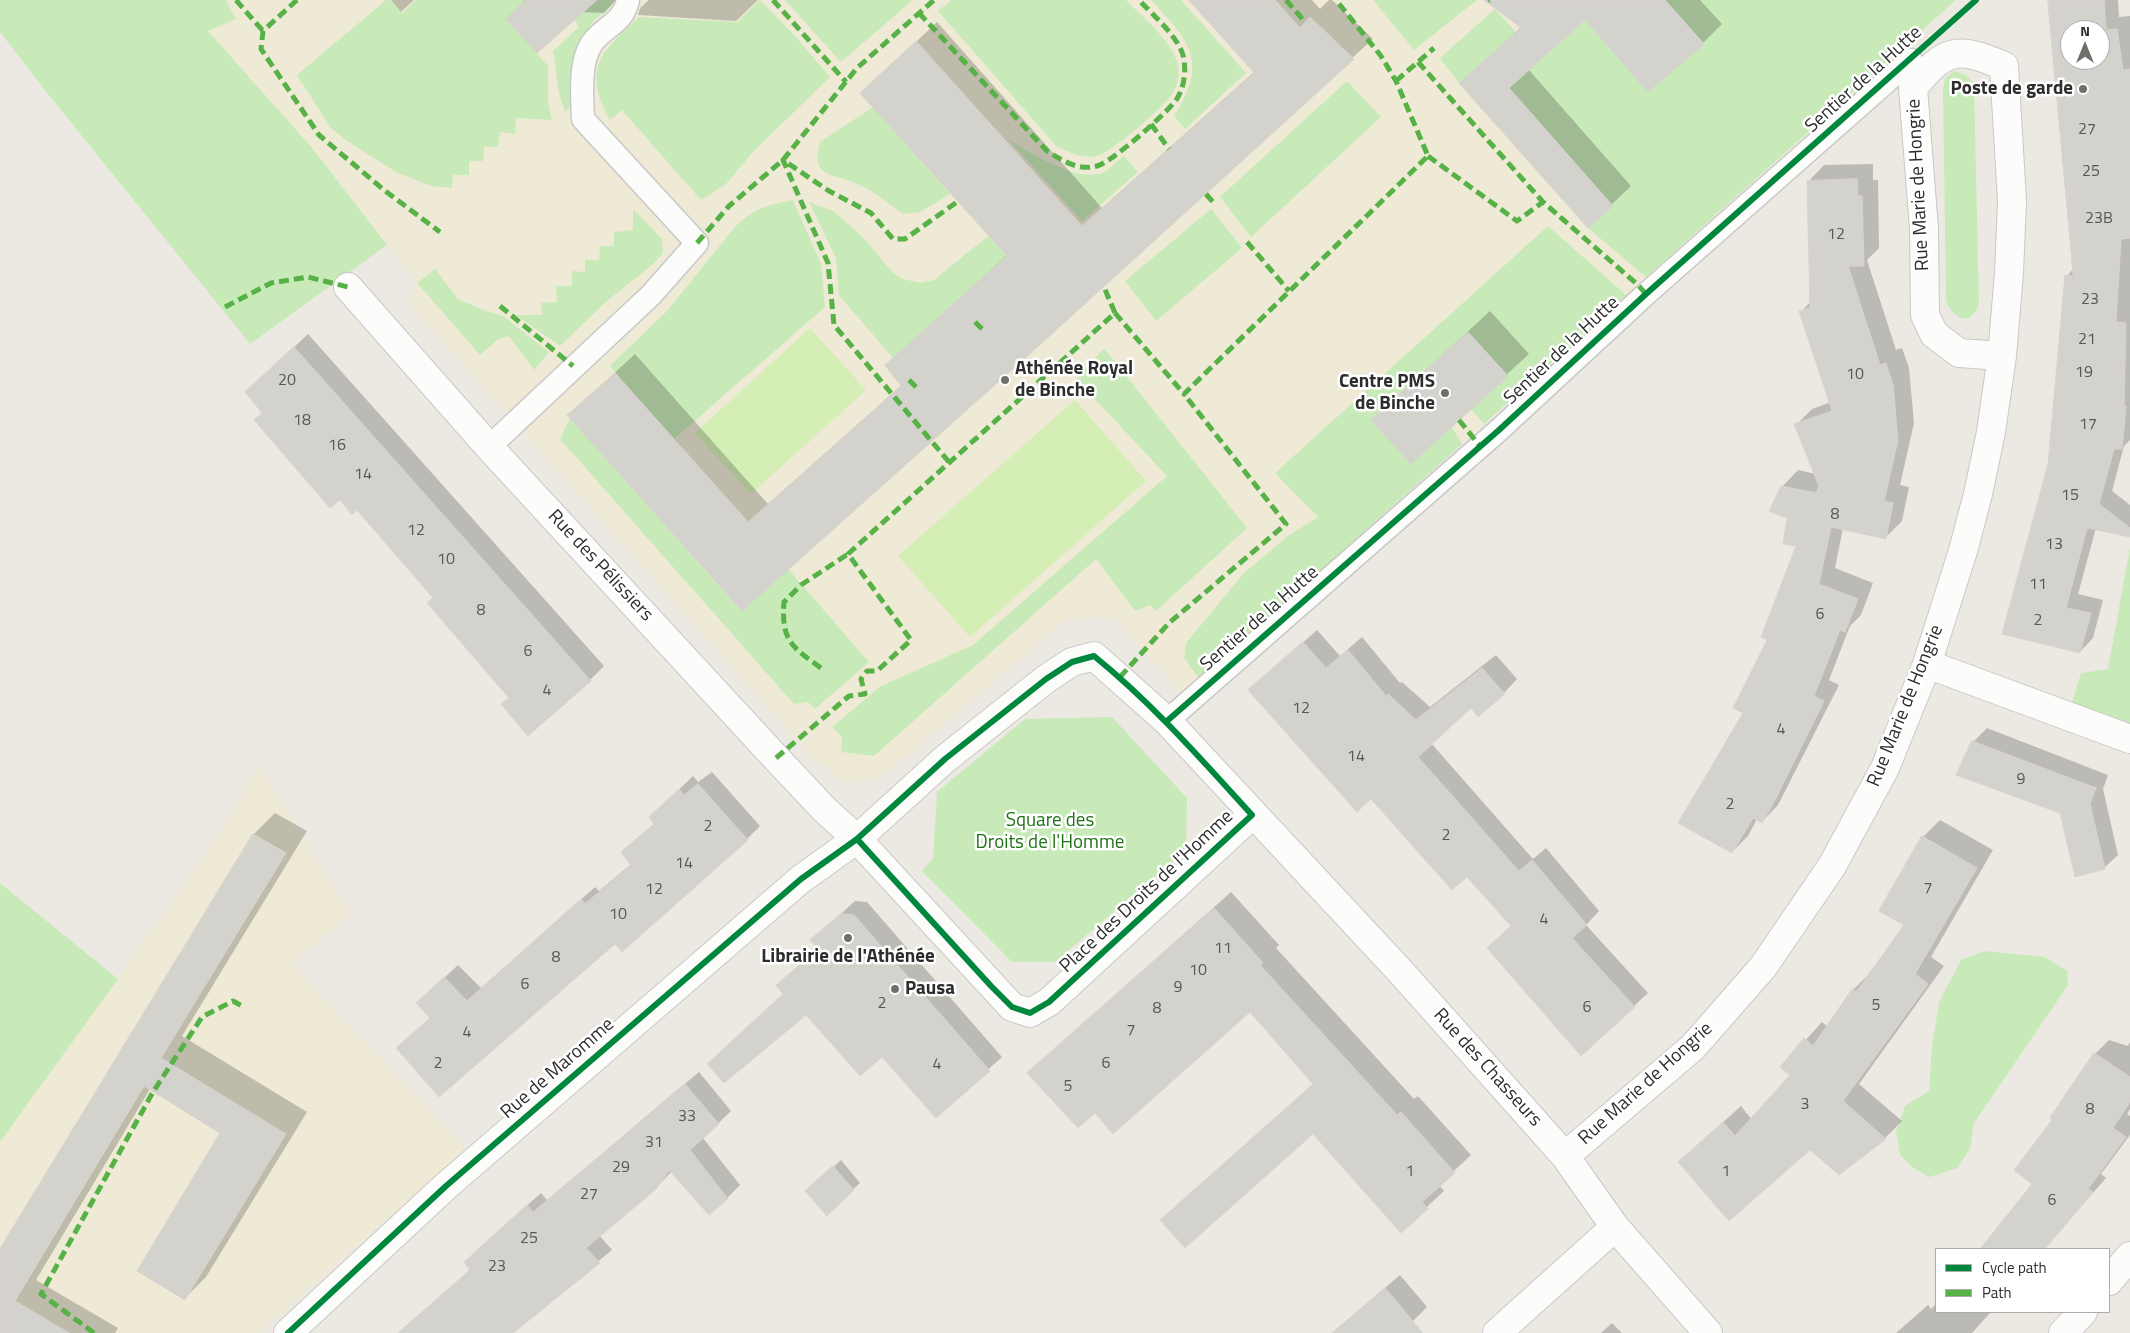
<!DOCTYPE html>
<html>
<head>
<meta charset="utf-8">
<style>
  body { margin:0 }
  #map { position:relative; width:2130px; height:1333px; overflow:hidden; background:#ece9e2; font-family:"Titillium Web",sans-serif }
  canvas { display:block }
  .legend { position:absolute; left:1935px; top:1248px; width:175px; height:65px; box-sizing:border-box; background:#fff; border:1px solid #ababab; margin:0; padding:6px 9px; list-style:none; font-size:15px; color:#2d2d2d }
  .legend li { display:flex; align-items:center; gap:10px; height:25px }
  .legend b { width:25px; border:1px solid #ababab }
  .north { position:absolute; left:2060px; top:20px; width:50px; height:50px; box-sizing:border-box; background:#fff; border:1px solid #ababab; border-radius:50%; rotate:0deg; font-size:14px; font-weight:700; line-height:20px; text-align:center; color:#2d2d2d }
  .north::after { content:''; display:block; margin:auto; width:18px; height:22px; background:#706f6c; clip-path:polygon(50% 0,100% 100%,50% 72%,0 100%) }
</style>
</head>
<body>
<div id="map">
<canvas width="2130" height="1333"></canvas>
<ul class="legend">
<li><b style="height:6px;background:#00873e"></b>Cycle path</li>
<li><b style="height:6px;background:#56b246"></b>Path</li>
</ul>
<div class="north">N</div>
</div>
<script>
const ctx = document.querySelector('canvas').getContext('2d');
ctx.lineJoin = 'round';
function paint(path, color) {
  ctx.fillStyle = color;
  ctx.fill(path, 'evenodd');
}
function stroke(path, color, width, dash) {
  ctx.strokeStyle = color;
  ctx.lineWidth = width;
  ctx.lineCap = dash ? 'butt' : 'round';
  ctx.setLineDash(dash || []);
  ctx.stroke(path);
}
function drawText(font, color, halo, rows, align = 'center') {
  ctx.font = font + ' "Titillium Web",sans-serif';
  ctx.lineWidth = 5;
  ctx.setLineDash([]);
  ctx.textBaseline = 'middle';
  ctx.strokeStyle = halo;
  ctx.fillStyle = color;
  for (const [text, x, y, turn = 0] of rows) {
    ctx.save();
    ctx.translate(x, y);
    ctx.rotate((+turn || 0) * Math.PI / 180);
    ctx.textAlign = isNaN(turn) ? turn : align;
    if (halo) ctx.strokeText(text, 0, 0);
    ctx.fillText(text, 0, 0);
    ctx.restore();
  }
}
paint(new Path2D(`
  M149 0H1956L1342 551 1184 695 1115 620 1089 617 1067 619 883 776 864 781H845L814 759 409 303 417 282 313 149 208 31Z
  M259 767 351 914 291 964 466 1149 258 1333H0V1142L118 979 220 832Z`), '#efead6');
paint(new Path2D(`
  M0 0H226L236 19 208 31 313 149 387 245 250 344 48 94 0 32Z
  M386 0H390L402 13 416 0H524L525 2 506 19 548 66V103L552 120 516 118 515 134 500 132 498 147H484L483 161H469V175H453L452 188 431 186 396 172 347 141 331 128 297 75Z
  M596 0H615C610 10 601 14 593 22 572 48 566 74 573 106L565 112C557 93 557 72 553 51L579 27 574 20Z
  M760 0 796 37 830 77 753 152 726 184 701 200 622 110 610 120C581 68 602 51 639 17L737 22Z
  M785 0H913L841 62Z
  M951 0H1126C1143 18 1172 40 1178 65 1181 74 1176 90 1170 97 1160 110 1110 154 1096 156 1081 159 1069 152 1056 146L938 11Z
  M1151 0H1181L1246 73 1185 129 1174 116C1209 61 1190 42 1151 0Z
  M1373 0H1477L1414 50Z
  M1608 0 1629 15 1601 39 1648 92 1704 44 1665 0H1956L1646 277 1588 228 1613 206 1485 60 1459 83 1440 58 1495 9 1541 60Z
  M1955 71 1966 75 1974 83 1979 304C1971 328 1952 319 1946 300L1943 90 1945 78Z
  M1347 81 1381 117 1251 237 1220 197Z
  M873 107 950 194 920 212 903 214C889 204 874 191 858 184 834 173 809 179 820 142Z
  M1008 139C1031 153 1075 182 1102 173 1109 170 1117 161 1124 156L1138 172 1082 221Z
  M793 200 821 264 825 307 674 439 610 366 667 311 735 227C754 208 767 205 793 200Z
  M809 202 833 211 862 236 893 273 903 279 921 283 934 280 988 236 1025 277 893 358 839 295 836 258Z
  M633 209 662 239 663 253 651 266 608 300 560 346 516 315H542L541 303 557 302 556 286H572V271L585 272V260H599L600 246H614V232L633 230Z
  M1211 209 1242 248 1156 321 1125 281Z
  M1548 226 1626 295 1484 424 1471 409 1508 376 1468 332 1371 420 1411 464 1452 427 1462 444 1342 551 1201 681 1184 658 1186 643 1244 573 1288 536 1318 517 1275 473Z
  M435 269 458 299 486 311 503 316 549 352 534 370 509 336 498 339 480 355 417 283Z
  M1104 348 1247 528 1156 611 1150 605 1135 611 1096 559 874 756 841 752 842 737 832 727 881 686 973 645 1167 476 1076 379Z
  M570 418 741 611 788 569 869 662 815 709 808 702 794 704 560 439Z
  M2130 548V739L2068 716 2081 673 2108 669Z
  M1112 717 1187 798 1186 850 1055 962H1012L922 871 933 858 937 792 1025 719Z
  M0 883 118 979 0 1142Z
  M1984 951 2045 957 2067 971 2068 985 1974 1123 1970 1148 1958 1168 1929 1177 1912 1167 1900 1155 1896 1131 1905 1106 1929 1091 1932 1047 1939 1002 1961 960Z`), '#c8eab9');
paint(new Path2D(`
  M810 328 866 390 751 494 695 433Z
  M1075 400 1146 481 970 637 898 556Z`), '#d4eeb6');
paint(new Path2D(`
  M391 0H414L401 12Z
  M525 0H616L604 13 582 12 508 19Z
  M649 0H758L736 21 638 15 640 8Z
  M1190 0H1312L1320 9 1329 0H1332L1373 39 742 610 569 415 635 354 768 504 902 385 887 365 1007 255 882 74 937 22 1102 208 1254 72Z
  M1489 0H1700L1722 24 1703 43 1585 19 1528 69 1631 186 1588 227 1461 83 1521 27Z
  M2049 0H2118L2119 17 2130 16V440L2124 446 2112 491 2130 505V536L2096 528 2078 594 2103 600 2093 638 2080 652 2004 633 2049 465 2067 276 2073 269ZM2070 30H2100V60H2070Z
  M1873 164V180H1878L1879 248 1867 260 1896 350 1902 348 1909 368 1914 423 1900 485 1909 487 1902 521 1886 537 1843 528 1835 568 1873 583 1861 615 1850 626 1829 680 1839 685 1778 805 1762 822 1757 819 1748 836 1732 852 1745 712 1798 545 1788 518 1782 487 1798 470 1816 474 1796 425 1812 409 1831 402 1801 312 1811 301 1808 182 1824 165Z
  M1490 311 1529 354 1411 462 1372 420Z
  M308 334 604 666 590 680 502 704 510 697 435 598 357 509 246 392Z
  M1317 630 1340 656 1362 637 1400 683 1402 682 1430 707 1496 655 1517 679 1504 693 1471 706 1431 743 1533 859 1546 848 1599 911 1586 925 1648 993 1634 1006 1512 926 1467 875 1372 797 1250 690Z
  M1987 728 2108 775 2103 789 2118 855 2104 868 2061 813 1973 742Z
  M712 772 760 826 747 839 615 942 398 1048 431 1017V990L458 965 481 988 595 887 599 891 631 864 622 853 655 823 664 804 693 776 698 782Z
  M275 813 307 831 182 1036 307 1112 206 1277 185 1298 222 1133 150 1089 36 1280 118 1328 115 1333H0V1252L254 834Z
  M1940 820 1993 850 1931 957 1944 966 1859 1084 1902 1121 1885 1138 1839 1173 1810 1148 1679 1162 1741 1106 1752 1120 1792 1075 1782 1066 1822 1022 1828 1027 1853 990 1870 973 1905 925 1923 837Z
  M1231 892 1279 945 1276 948 1414 1099 1418 1096 1471 1155 1439 1185 1444 1191 1401 1231 1314 1083 1250 1010 1095 1111 1029 1073Z
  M855 901 867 902 1002 1057 936 1116 882 1055 806 1013 778 985 819 948 812 940Z
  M2109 1040 2128 1046 2130 1042V1109L2127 1114 2130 1116V1135L2101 1174 2106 1178 2044 1249H1983L2034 1184 2054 1119 2094 1055Z
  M699 1072 731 1111 703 1138 740 1185 727 1198 672 1171 656 1188 599 1235 612 1250 511 1333H398L471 1269 478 1249 541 1193 547 1200Z
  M841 1160 860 1183 827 1214 814 1184Z
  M1400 1275 1427 1307 1413 1321 1400 1333H1332Z
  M1936 1304V1312H1991L1972 1333H1896L1928 1305 1931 1309Z
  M1612 1323 1622 1333H1601Z`), '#0003');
const building = new Path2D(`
  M527 0H597L537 53 506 19Z
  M1189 0H1275L1300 28 1310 17 1354 59 1044 341 742 611 567 415 615 373 748 522 901 386 885 365 1007 256 860 93 916 41 1082 226 1254 73Z
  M1484 0H1665L1704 44 1648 92 1585 20 1509 88 1613 206 1588 228 1459 83 1521 28Z
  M2048 0H2104L2106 30 2117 29 2123 70 2130 69V238L2121 239 2116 322 2126 323 2124 406H2126L2122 449H2114L2099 504 2130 528V537L2087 528 2066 608 2091 613 2080 653 2002 634 2048 464 2065 275 2073 276ZM2070 30H2100V60H2070Z
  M1857 179 1858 196H1862L1864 266H1848L1880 365 1886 363 1893 385 1898 440 1884 501 1893 503 1886 539 1831 527 1819 584 1858 599 1845 632 1840 630 1814 696 1824 701 1774 802 1762 823 1753 818 1732 853 1678 823 1743 713 1733 708 1767 640 1761 637 1796 546 1783 544 1787 518 1769 511 1781 486 1816 493 1819 486 1794 424 1832 411 1799 311 1810 308 1807 181Z
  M1468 332 1508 376 1411 464 1371 420Z
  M294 347 591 681 528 736 501 704 509 698 427 603 433 598 357 510 352 515 340 500 330 508 254 420 262 413 245 392Z
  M1303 642 1326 668 1348 650 1386 696 1388 694 1416 720 1482 668 1505 694 1478 717 1471 708 1418 757 1519 871 1532 860 1587 925 1572 938 1635 1007 1581 1056 1487 948 1511 926 1467 877 1452 890 1371 799 1357 812 1248 690Z
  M1972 741 2096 788 2090 804 2105 869 2075 877 2060 813 1956 775Z
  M698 784 748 840 622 952 615 944 439 1097 396 1048 430 1018 416 1003 444 977 467 1001 581 899 585 904 631 865 621 852 654 824 649 817 679 789 684 795Z
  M253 834 286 853 161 1058 286 1134 185 1300 137 1271 220 1133 144 1086 15 1301 69 1333H0V1249Z
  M1922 836 1977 868 1915 974 1928 984 1843 1101 1886 1139 1839 1175 1810 1150 1729 1221 1678 1162 1723 1122 1735 1136 1790 1075 1780 1067 1804 1038 1813 1046 1852 989 1856 992 1904 925 1879 911Z
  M1214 908 1263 963 1260 965 1397 1115 1401 1112 1455 1173 1422 1202 1428 1209 1401 1233 1313 1134 1185 1248 1160 1220 1313 1084 1250 1012 1113 1134 1095 1113 1078 1128 1027 1073Z
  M841 914 854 915 990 1071 936 1118 882 1057 860 1076 806 1015 724 1083 707 1064 783 994 776 985 818 949 810 940Z
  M2094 1053 2130 1077V1102L2113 1128 2126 1137 2088 1189 2093 1192 2045 1249H1980L2032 1184 2014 1170 2052 1120 2050 1118Z
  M685 1084 719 1124 690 1150 728 1199 709 1215 669 1170 656 1189 586 1248 600 1263 513 1333H398L470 1270 464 1262 527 1205 533 1212Z
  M833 1166 854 1190 827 1216 805 1191Z
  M1385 1288 1423 1333H1333L1365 1305Z`);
paint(building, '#d4d2cd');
stroke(building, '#d7d4ce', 1);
const lane = new Path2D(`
  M489 447 651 295 697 243 583 119C582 96 579 62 592 43 605 25 623 24 628 0
  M1167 721 1499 430 1646 294 1911 60`);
const street = new Path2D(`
  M348 287 489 447 776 758 825 810 857 839 1012 1007 1030 1013 1049 1002 1252 815
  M1927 664 2130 739
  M1565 1156 1693 1047 1763 967 1832 866 1885 768 1927 664 1963 551 1978 494 1991 432 2002 356 2009 273 2012 201 2004 66C1957 46 1945 48 1913 88L1924 229 1925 315 1934 334 1959 353 2002 356
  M2109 1281 2130 1256
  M288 1333 446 1186 801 879 857 839 945 759 1046 679 1072 662 1094 656 1167 721 1400 971 1565 1156 1615 1227 1708 1333
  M1497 1333 1615 1227
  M2063 1333 2083 1312`);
stroke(lane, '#c9c8c8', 25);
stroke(street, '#c9c8c8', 30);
stroke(lane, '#fcfcfb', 22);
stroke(street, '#fcfcfb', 28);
stroke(new Path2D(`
  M236 0 263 31
  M297 0 263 31 261 49 319 135 384 190 440 232
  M773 0 846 82
  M1286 0 1305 22
  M1488 1 1489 0
  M919 13 1048 152C1064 161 1078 171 1097 166 1111 163 1171 110 1178 97 1184 86 1186 73 1184 60 1182 40 1153 15 1139 0
  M1418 62 1543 202
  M1396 81 1434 48
  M1151 124 1169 149
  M1428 156 1517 221 1543 202 1638 285 1646 294
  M1206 194 1213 202
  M1247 242 1289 291
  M697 243 729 206 783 160 857 68 934 0
  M500 306 573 366
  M225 307 271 283 308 277 348 287
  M1115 313 1184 394 1428 156 1396 81 1381 56 1336 0
  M975 322 984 331
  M909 380 918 389
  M1459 420 1480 446
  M949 462 834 325 828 263 783 160 829 191 871 213 893 239H905L957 202
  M821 668C792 647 781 641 784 602L801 585 848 554
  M1120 677 1169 623 1286 524 1184 394
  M776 758 849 696 865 694 861 679 867 671H877L911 640 848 554 1115 313 1104 287
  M94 1333 41 1294 153 1092 202 1017 233 1001 244 1007`), '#56b246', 5, [10, 5]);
stroke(new Path2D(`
  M1167 721 1499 430 1646 294 1976 0
  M288 1333 446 1186 801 879 857 839 945 759 1046 679 1072 662 1094 656C1152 703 1201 759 1252 815L1049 1002 1030 1013 1012 1007 991 986 857 839`), '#00873e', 6);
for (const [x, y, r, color] of [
  [2083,89,5,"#706f6c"],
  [1005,380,5,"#706f6c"],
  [1445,393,5,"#706f6c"],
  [848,938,5,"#706f6c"],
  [895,989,5,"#706f6c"]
]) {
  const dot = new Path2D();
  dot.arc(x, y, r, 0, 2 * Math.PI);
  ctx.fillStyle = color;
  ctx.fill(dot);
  stroke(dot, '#fff', 2);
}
drawText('16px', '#585756', null, [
  ["27",2087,130],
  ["25",2091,172],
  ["23B",2099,219],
  ["12",1836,235],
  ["23",2090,300],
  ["21",2087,340],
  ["19",2084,373],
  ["10",1855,375],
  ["20",287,381],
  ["18",302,421],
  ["17",2088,425],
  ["16",337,446],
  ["14",363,475],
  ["15",2070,496],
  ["8",1835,515],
  ["12",416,531],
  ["13",2054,545],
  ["10",446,560],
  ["11",2038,585],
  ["8",481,611],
  ["6",1820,615],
  ["2",2038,621],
  ["6",528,652],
  ["4",547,691],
  ["12",1301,709],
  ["4",1781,730],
  ["14",1356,757],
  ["9",2021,780],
  ["2",1730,805],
  ["2",708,827],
  ["2",1446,836],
  ["14",684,864],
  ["7",1928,889],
  ["12",654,890],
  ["10",618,915],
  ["4",1544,920],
  ["11",1223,949],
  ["8",556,958],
  ["10",1198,971],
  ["6",525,985],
  ["9",1178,988],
  ["2",882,1004],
  ["5",1876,1006],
  ["6",1587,1008],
  ["8",1157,1009],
  ["7",1131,1031],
  ["4",467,1033],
  ["2",438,1064],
  ["6",1106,1064],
  ["4",937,1065],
  ["5",1068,1087],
  ["3",1805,1105],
  ["8",2090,1110],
  ["33",687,1117],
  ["31",654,1143],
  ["29",621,1168],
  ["1",1410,1172],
  ["1",1726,1172],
  ["27",589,1195],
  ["6",2052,1201],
  ["25",529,1239],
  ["23",497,1267]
]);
drawText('19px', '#2d2d2d', '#fff', [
  ["Sentier de la Hutte",1864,80,-42],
  ["Rue Marie de Hongrie",1919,185,-93],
  ["Sentier de la Hutte",1562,351,-43],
  ["Rue des Pélissiers",600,566,47],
  ["Sentier de la Hutte",1260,619,-41],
  ["Rue Marie de Hongrie",1906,706,-68],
  ["Place des Droits de l'Homme",1147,892,-43],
  ["Rue des Chasseurs",1487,1068,48],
  ["Rue de Maromme",558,1069,-41],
  ["Rue Marie de Hongrie",1646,1084,-42]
]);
drawText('bold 19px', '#2d2d2d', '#fff', [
  ["Poste de garde",2073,89],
  ["Athénée Royal",1015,369,"left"],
  ["de Binche",1015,391,"left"],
  ["Centre PMS",1435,382],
  ["de Binche",1435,404],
  ["Librairie de l'Athénée",848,957,"center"],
  ["Pausa",905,989,"left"]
], 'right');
drawText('19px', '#1f7315', '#fff', [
  ["Square des",1050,821],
  ["Droits de l'Homme",1050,843]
]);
</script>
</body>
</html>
